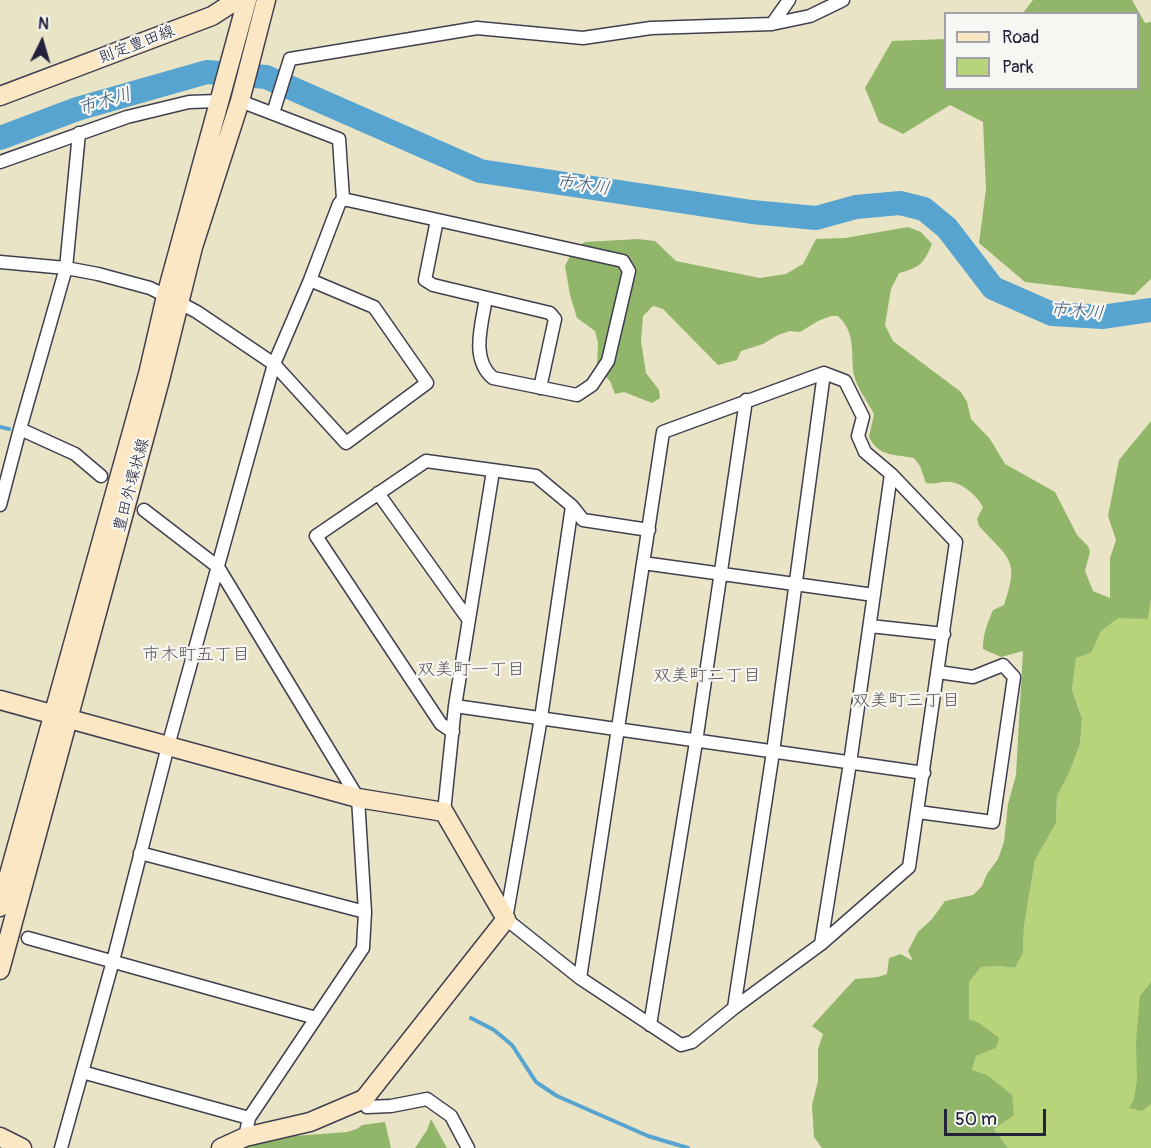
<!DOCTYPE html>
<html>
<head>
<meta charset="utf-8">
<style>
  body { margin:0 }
  #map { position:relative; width:1151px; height:1148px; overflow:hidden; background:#e9e4c6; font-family:Pangolin,sans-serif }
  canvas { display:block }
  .legend { position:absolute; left:944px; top:12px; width:195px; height:78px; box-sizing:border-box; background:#f6f6f2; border:2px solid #a1a1a9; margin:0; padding:8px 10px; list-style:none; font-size:18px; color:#22223b }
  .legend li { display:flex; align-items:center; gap:12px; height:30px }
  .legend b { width:30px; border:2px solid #a1a1a9 }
  .north { position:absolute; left:12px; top:12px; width:60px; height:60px; -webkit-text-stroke:4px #f6f6f2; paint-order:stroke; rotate:5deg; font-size:16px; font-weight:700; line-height:24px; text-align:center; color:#22223b }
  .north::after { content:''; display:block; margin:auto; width:21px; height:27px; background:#22223b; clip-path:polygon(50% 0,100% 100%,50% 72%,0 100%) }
  .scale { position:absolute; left:944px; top:1109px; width:102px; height:27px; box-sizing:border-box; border:3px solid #22223b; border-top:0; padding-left:8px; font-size:18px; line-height:21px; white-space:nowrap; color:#22223b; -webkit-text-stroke:4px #f6f6f2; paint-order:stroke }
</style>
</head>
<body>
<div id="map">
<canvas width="1151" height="1148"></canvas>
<ul class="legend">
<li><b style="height:8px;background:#fbe7c3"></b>Road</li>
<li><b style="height:16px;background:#b7d47a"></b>Park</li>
</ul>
<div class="north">N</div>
<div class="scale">50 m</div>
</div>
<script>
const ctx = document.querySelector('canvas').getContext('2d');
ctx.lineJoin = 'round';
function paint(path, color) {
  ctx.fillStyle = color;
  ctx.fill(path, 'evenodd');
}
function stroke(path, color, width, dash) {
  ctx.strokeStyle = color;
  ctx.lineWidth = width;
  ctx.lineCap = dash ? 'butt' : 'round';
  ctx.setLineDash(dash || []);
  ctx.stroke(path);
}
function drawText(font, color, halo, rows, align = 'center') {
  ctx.font = font + ' Pangolin,"Klee One",sans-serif';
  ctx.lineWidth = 4.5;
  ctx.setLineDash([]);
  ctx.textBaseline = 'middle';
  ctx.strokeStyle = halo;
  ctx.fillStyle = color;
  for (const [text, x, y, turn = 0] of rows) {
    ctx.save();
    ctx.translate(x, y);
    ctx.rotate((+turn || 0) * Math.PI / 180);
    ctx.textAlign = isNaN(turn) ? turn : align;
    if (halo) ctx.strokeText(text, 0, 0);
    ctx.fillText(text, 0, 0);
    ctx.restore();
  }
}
paint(new Path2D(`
  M1151 599V1148H1008L994 1129 972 1071 976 1056 996 1048 979 1023 969 1019V982L980 967 1000 966 1015 968 1023 953 1024 926 1035 860 1056 823 1057 796 1069 773 1080 744 1082 719 1072 690 1076 658 1091 653 1101 631 1118 617 1148 619Z`), '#b7d47a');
paint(new Path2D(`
  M1033 0H1132L1145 23 1151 22V279L1134 295 1025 282 979 243 986 189 983 122 950 105 903 134 879 122 865 88 892 41 945 39 946 88H1138V14L1023 13Z
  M908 227 921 232 932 244C923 265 920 267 899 273L891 289 885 325 893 341 961 392 967 402 971 419 990 439 1005 464 1055 492 1077 535 1088 546 1090 552 1085 571 1093 591 1110 598V558L1116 540 1108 516 1119 460 1151 421V599L1148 619 1118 618 1101 631 1091 653 1076 658 1072 690 1082 719 1080 744 1069 773 1057 796 1056 823 1035 860 1024 926 1023 953 1015 968 1000 966 981 967 969 982V1019L979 1023 999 1038 996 1048 976 1056 972 1070 987 1075 1012 1095 1014 1115 994 1129 1008 1148H822L814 1137 812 1105 818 1081V1049L823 1034 812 1026 855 979 878 977 887 974 889 958 901 954 913 961 908 951 918 932 932 919 945 901 973 895 982 886 987 874 998 859 1004 842 1008 804 1016 775 1023 651 1001 657 983 649C983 634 987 624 993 610L1004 605C1020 559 1009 559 979 526L977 519 983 507C977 496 964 484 951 482 942 481 935 485 926 483L920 466 914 458C894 454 879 457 869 437L874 414C868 402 857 388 854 375 850 353 857 334 838 316H831L818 321 800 332 790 331 778 335 763 344 741 351 737 360 718 365 663 309 653 306 643 316 641 341 646 373 659 390 660 398 652 403 624 392 615 394 610 381 597 368 598 343 595 331 577 318 570 295 565 266 573 250 585 242 638 239 655 241 676 261 760 278 786 274 803 264 816 239 845 238Z
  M1151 982V1104L1142 1111 1129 1108 1134 1099 1137 1080 1136 1041 1140 996Z
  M431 1119 447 1148H415L427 1130Z
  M385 1122 391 1148H235L267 1138 347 1132 357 1129 362 1125Z`), '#91b66a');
stroke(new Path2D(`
  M0 427 9 429
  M471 1018 494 1030 512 1045 536 1082 557 1096 648 1136 688 1148`), '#57a4d0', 4);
stroke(new Path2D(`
  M0 138 77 109 207 72 266 77 480 171 752 212 816 218 856 207 900 203 924 209 947 228 993 288 1052 314 1102 317 1151 310`), '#57a4d0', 24);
const street = new Path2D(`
  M772 24 789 0
  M273 113 290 59 477 28 583 38 651 28 772 24 810 16 843 0
  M0 162 127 117 189 102 219 101
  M343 199 623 261 629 271 608 361 592 385 577 395 493 378C470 359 482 324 486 298
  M437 220 425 280 433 285 550 313 555 319 540 388
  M0 262 66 268 98 274 150 288 180 303 197 312 274 364 346 443 427 383 374 307 310 280
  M20 429 75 454 101 476
  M378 493 468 619
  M0 505 20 429 66 268 79 133
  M572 506 541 718 506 919 580 978 681 1045 692 1042 734 1008 821 944 909 867 956 542 891 474 865 452 858 436 863 417 845 381 824 373 663 432 580 978
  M144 510 218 567 358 798 365 912 363 948 249 1118 245 1137
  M643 563 874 595
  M870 626 944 634
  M455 706 924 773
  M453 732 441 724 316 536 426 461 536 476 572 506 583 520 649 530
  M444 812 455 706 493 471
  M918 812 993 822 1014 677 1003 665 973 677 938 672
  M140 853 365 912
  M28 938 316 1018
  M821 944 850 763 891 474
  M734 1008 773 752 824 373
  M650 1025 696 742 746 400
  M82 1072 249 1118
  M364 1099 367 1107 391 1106 427 1099 451 1116 468 1148
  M61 1148 113 961 168 746 274 364 310 280 339 204 343 199 339 139 240 101`);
const secondary = new Path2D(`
  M0 96 212 16 237 0
  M0 700 358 798 444 812 506 919 364 1099 310 1122 245 1137 221 1148
  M0 907 148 374 166 296 247 0
  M0 970 160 380 193 247 240 101 266 0
  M0 1137 22 1148`);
stroke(street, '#403f50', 15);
stroke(secondary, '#403f50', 21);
stroke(street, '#fff', 12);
stroke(secondary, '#fbe7c3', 18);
drawText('16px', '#22223b', '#f6f6f2', [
  ["則定豊田線",137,45,-21],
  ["豊田外環状線",132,485,-75]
]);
drawText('italic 18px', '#375677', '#f6f6f2', [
  ["市木川",105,102,-17],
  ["市木川",583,186,8],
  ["市木川",1077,312,5]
]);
drawText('18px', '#5e5457', '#f6f6f2', [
  ["市木町五丁目",196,655],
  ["双美町一丁目",471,670],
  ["双美町二丁目",707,676],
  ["双美町三丁目",906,701]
]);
</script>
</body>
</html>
